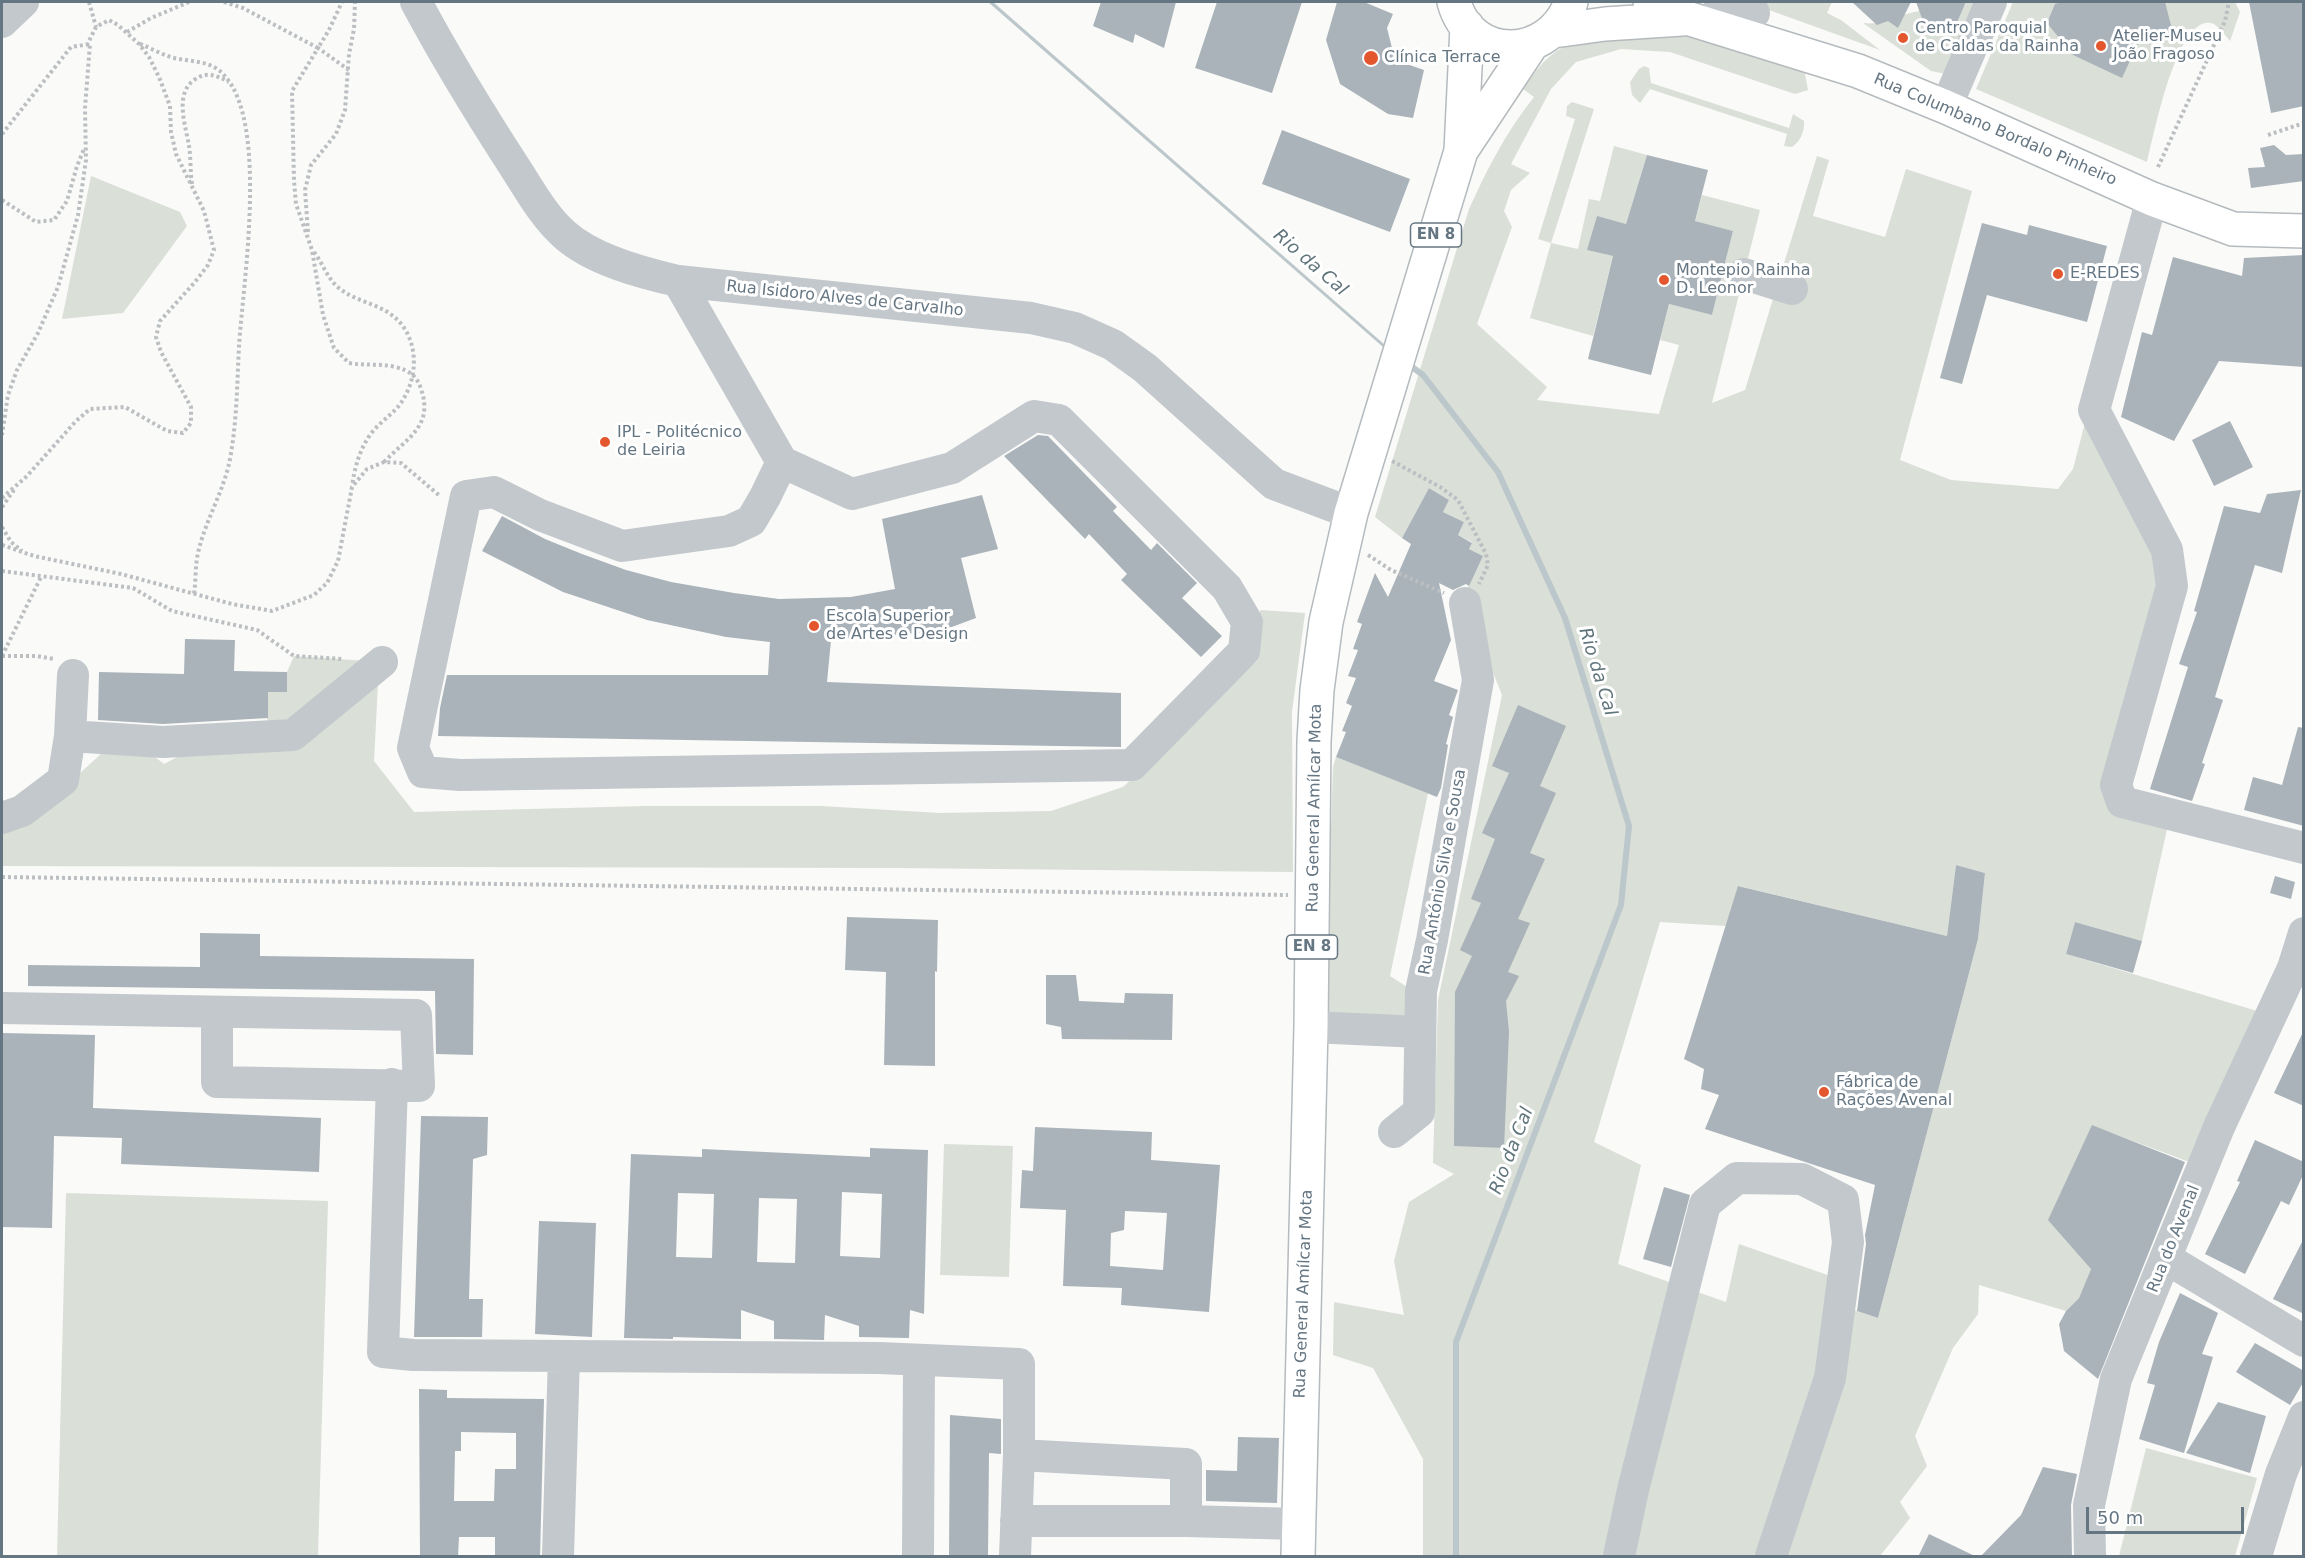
<!DOCTYPE html>
<html>
<head>
<meta charset="utf-8">
<style>
  body { margin:0 }
  #map { position:relative; width:2305px; height:1558px; overflow:hidden; background:#fafaf8; font-family:"DejaVu Sans",sans-serif }
  canvas { display:block }
  .frame { position:absolute; inset:0; border:3px solid #657683; pointer-events:none }
  .scale { position:absolute; left:2086px; top:1507px; width:158px; height:27px; box-sizing:border-box; border:3px solid #657683; border-top:0; padding-left:8px; font-size:18px; line-height:21px; white-space:nowrap; color:#657683; -webkit-text-stroke:4px #fff; paint-order:stroke }
</style>
</head>
<body>
<div id="map">
<canvas width="2305" height="1558"></canvas>
<div class="frame"></div>
<div class="scale">50 m</div>
</div>
<script>
const ctx = document.querySelector('canvas').getContext('2d');
ctx.lineJoin = 'round';
function paint(path, color) {
  ctx.fillStyle = color;
  ctx.fill(path, 'evenodd');
}
function stroke(path, color, width, dash) {
  ctx.strokeStyle = color;
  ctx.lineWidth = width;
  ctx.lineCap = dash ? 'butt' : 'round';
  ctx.setLineDash(dash || []);
  ctx.stroke(path);
}
function drawText(font, color, halo, rows, align = 'center') {
  ctx.font = font + ' "DejaVu Sans",sans-serif';
  ctx.lineWidth = 6;
  ctx.setLineDash([]);
  ctx.textBaseline = 'middle';
  ctx.strokeStyle = halo;
  ctx.fillStyle = color;
  for (const [text, x, y, turn = 0] of rows) {
    ctx.save();
    ctx.translate(x, y);
    ctx.rotate((+turn || 0) * Math.PI / 180);
    ctx.textAlign = isNaN(turn) ? turn : align;
    if (halo) ctx.strokeText(text, 0, 0);
    ctx.fillText(text, 0, 0);
    ctx.restore();
  }
}
paint(new Path2D(`
  M1767 2H1832L1827 13 1841 20 1880 50 1766 9Z
  M1964 2H1980L1946 74 1931 71 1863 23C1885 26 1898 14 1920 11L1923 21 1952 33 1966 3Z
  M2013 2H2235L2240 12 2230 41C2226 36 2219 27 2214 24 2177 9 2153 140 2147 162L1976 89Z
  M1672 34 1707 38 1804 69 1808 90 1795 94 1670 52 1621 49 1576 62 1551 89 1511 164 1530 173 1511 190 1504 211 1512 227 1477 324 1547 387 1537 400 1659 414 1679 345 1660 340 1669 304 1712 315 1733 231 1695 221 1702 195 1760 210 1712 403 1745 390 1817 156 1829 160 1813 216 1885 237 1906 169 1972 191 1900 460 1951 480 2058 489 2073 469 2087 415 2162 554 2163 585 2109 785 2168 825 2142 941 2075 922 2066 954 2264 1013 2192 1163 2093 1126 2091 1269 2079 1298 2066 1311 1979 1285 1978 1314 1953 1348 1915 1436 1927 1466 1900 1502 1910 1518 1880 1556H1423V1459L1373 1368 1333 1355 1334 1302 1404 1315 1394 1261 1409 1202 1454 1174 1433 1163 1438 1000 1502 695 1465 603 1461 601 1483 556 1469 549 1472 542 1458 535 1464 522 1443 512 1449 500 1429 488 1402 538 1375 517 1469 209C1487 169 1506 132 1534 97L1523 89C1532 77 1541 62 1554 53 1587 29 1633 35 1672 34ZM1956 865 1985 873 1978 939 1878 1318 1851 1309 1856 1285 1739 1244 1726 1302 1618 1264 1641 1165 1594 1142 1660 922 1726 926 1739 886 1947 936Z
  M1644 66 1649 68 1651 83 1789 128 1793 114 1804 121C1805 131 1800 142 1792 147L1784 146 1787 134 1650 89 1640 103 1632 95 1630 82 1639 69Z
  M1572 102 1594 109 1551 243 1578 249 1589 199 1600 201 1614 146 1647 155 1626 224 1597 217 1588 250 1613 256 1593 336 1530 318 1551 243 1538 239 1575 119 1566 116 1567 106Z
  M91 176 180 212 187 226 123 313 62 319Z
  M1260 610 1305 613 1292 712 1293 872 896 868 2 866V826L56 795 102 753 146 750 164 764 179 756 267 730 268 692H286L287 672 294 656 382 662 378 684 374 761 414 812 645 806H821L940 813 1051 811 1123 787 1257 661Z
  M1336 757 1428 793 1390 976 1415 992 1414 1019 1323 1017 1329 892 1333 767Z
  M944 1144 1013 1146 1009 1277 940 1275Z
  M66 1193 328 1201 318 1556H57Z
  M2146 1448 2257 1478 2235 1556H2119Z`), '#dadfd7');
paint(new Path2D(`
  M988 2H993L1385 345 1383 347Z`), '#bbc7cb');
stroke(new Path2D(`
  M1408 364 1423 375 1498 472 1565 618 1629 826 1621 905 1456 1342V1556`), '#bbc7cb', 6);
paint(new Path2D(`
  M1101 2H1176L1164 48 1135 34 1133 43 1093 26Z
  M1217 2H1302L1272 93 1195 68Z
  M1337 2H1364L1393 14 1387 28 1395 60 1424 70 1413 118 1388 114 1340 84 1326 40Z
  M1852 2H1911L1898 28 1888 21 1877 25Z
  M1916 2H1966L1952 34 1923 21Z
  M2062 2H2165L2174 37H2141L2122 78 2073 55 2047 23 2055 4Z
  M2249 2H2304V106L2271 113Z
  M1282 130 1410 179 1390 232 1262 184Z
  M2274 145 2286 155 2304 154V181L2251 188 2248 168 2265 167 2260 148Z
  M1647 155 1708 170 1695 221 1733 231 1712 315 1669 304 1651 375 1588 359 1613 256 1587 250 1597 216 1626 224Z
  M1982 223 2027 235 2029 225 2107 246 2087 322 1987 295 1962 384 1940 378Z
  M2304 255V367L2219 361 2174 441 2121 417 2142 332 2152 335 2173 257 2242 276 2244 258Z
  M2230 421 2253 467 2214 486 2192 440Z
  M1038 435 1048 436 1117 507 1113 511 1151 550 1157 543 1197 583 1182 598 1222 636 1201 657 1121 580 1127 574 1089 534 1085 539 1004 456Z
  M1429 488 1449 500 1443 512 1464 522 1458 535 1472 543 1469 549 1483 556 1469 586 1466 584 1453 590 1439 583 1451 640 1434 681 1458 690 1449 715 1453 717 1446 744 1448 745 1441 788 1437 797 1336 757 1346 732 1342 731 1352 706 1346 703 1356 678 1348 676 1358 650 1353 649 1362 624 1357 622 1375 573 1388 597 1411 544 1402 538Z
  M2301 490 2282 573 2255 565 2215 697 2223 700 2202 763 2205 764 2192 801 2150 789 2188 667 2179 664 2197 612 2194 611 2224 506 2260 513 2267 494Z
  M982 495 998 549 961 558 976 618 941 631 831 640 827 682 1121 693V747L438 736 440 708 447 675H768L770 642 726 637 647 620 563 592 482 551 502 516 545 539 582 554 626 570 671 582 734 593 779 599 851 597 895 589 882 519Z
  M185 639 235 640 234 671 287 672V692H268V718L163 724 98 720 99 672 184 674Z
  M1518 705 1566 726 1540 786 1556 793 1530 853 1545 859 1518 919 1530 923 1508 972 1519 976 1506 1001 1509 1032 1504 1148 1454 1146 1455 992 1472 956 1460 950 1481 903 1471 899 1495 839 1482 833 1509 773 1492 766Z
  M2298 727 2304 728V826L2244 810 2253 777 2282 785Z
  M1956 865 1985 873 1978 939 1878 1318 1857 1311 1866 1244 1865 1235 1875 1185 1705 1129 1719 1095 1701 1089 1704 1069 1684 1059 1738 886 1947 936Z
  M2275 876 2295 882 2291 899 2270 893Z
  M847 917 938 920 937 972 935 971V1066L884 1065 886 972 845 970Z
  M2075 922 2142 941 2133 973 2066 954Z
  M200 933 260 934V956L474 959 473 1055 436 1054 435 991 28 986V965L200 967Z
  M1046 975H1076L1079 1001 1124 1003 1125 993 1173 994 1172 1040 1062 1039 1061 1027 1046 1024Z
  M2304 1030V1106L2274 1093Z
  M2 1033 95 1035 93 1108 321 1118 319 1172 121 1164 122 1138 54 1136 52 1228 2 1227Z
  M421 1116 488 1117 487 1155 473 1159 469 1299H483L482 1337H414Z
  M2092 1125 2185 1162 2098 1379 2064 1351 2059 1324 2066 1311 2079 1298 2091 1269 2048 1220Z
  M1035 1127 1152 1132 1151 1160 1220 1165 1209 1312 1121 1305 1122 1288 1063 1286 1066 1210 1020 1208 1022 1170 1033 1171ZM1125 1211 1167 1213 1163 1270 1110 1266 1111 1233 1124 1230Z
  M2255 1140 2304 1162V1173L2289 1205 2281 1201 2245 1274 2205 1254 2240 1182 2237 1181Z
  M870 1148 928 1150 924 1314 910 1310 909 1338 859 1337V1326L825 1315 824 1340 774 1339V1321L741 1310V1339L673 1337V1339L624 1338 631 1154 702 1157V1149L870 1157ZM842 1192 882 1194 880 1258 840 1256ZM678 1193 714 1194 712 1258 676 1257ZM759 1198 797 1199 795 1263 757 1262Z
  M1664 1187 1690 1195 1671 1267 1643 1259Z
  M539 1221 596 1223 592 1337 535 1334Z
  M2304 1238V1314L2273 1299Z
  M2180 1293 2218 1313 2202 1354 2213 1357 2184 1453 2139 1439 2155 1385 2147 1383 2159 1342Z
  M2255 1343 2304 1371V1381L2290 1405 2236 1372Z
  M419 1389 447 1390V1398L544 1399 540 1557H495V1537H459L458 1557H420ZM461 1432 516 1433V1469H495L494 1501H454L455 1451H461Z
  M2218 1402 2266 1416 2250 1473 2186 1453Z
  M950 1415 1001 1419V1454L989 1453 988 1557H949Z
  M1238 1437 1279 1438 1277 1503 1206 1501V1470L1237 1471Z
  M2043 1467 2077 1474 2071 1505 2072 1557H1980L2021 1515Z
  M1929 1534 1977 1557H1918Z`), '#aab3b9');
const major = new Path2D(`
  M1454 2C1471 63 1550 61 1571 2
  M1650 2 1687 18 1858 71 1946 107 2152 199 2233 229 2304 231
  M1554 31 1605 24 1682 19
  M1461 151 1532 44
  M1298 1556 1311 1027 1314 741 1317 690 1326 622 1351 513 1461 151 1467 26`);
stroke(major, '#b5babe', 36);
stroke(new Path2D(`
  M89 2 96 27
  M224 2 243 8 318 48 329 30 342 2
  M127 32 151 18 189 2
  M140 44C151 48 162 55 174 58 191 62 211 60 224 75 269 123 243 283 239 346 237 384 237 421 230 459 224 491 205 521 198 553 195 566 196 581 194 594
  M349 70 318 48 292 91 294 181 296 204 312 250 323 315 334 348 349 363C365 366 379 363 395 367 409 370 417 376 421 389 434 426 407 438 384 462
  M2 134 71 47 90 44 85 108 86 160 78 215 58 287 38 333 17 370 8 395 2 435
  M2268 135 2304 123
  M2158 167 2225 21 2229 2
  M192 184C190 171 191 158 189 146 186 127 174 94 194 80 207 71 215 75 229 82
  M2 200 36 222 54 220 67 201 77 166 84 149
  M308 232 305 190 311 165 336 134 345 110 349 54 354 29 355 2
  M314 252C323 264 328 280 340 289 360 304 386 304 402 325 418 346 417 376 404 398 396 413 380 421 370 435 359 451 355 467 352 486
  M1392 461 1440 487 1458 500 1486 554 1488 565 1479 584
  M2 498 27 476 76 421 90 409 125 407 167 431 183 433 191 423V407L161 352 156 337 160 321 195 282 208 265 214 250 204 211 176 154 171 132 170 106 159 77 149 57 139 44 118 25 109 20 96 27 87 45
  M2 507 14 490
  M2 527 11 542 22 551
  M2 545 34 556 121 574 232 604 272 611 314 595 327 583 338 561 352 487 367 469 384 462 401 463 440 496
  M1368 555 1391 570 1444 593
  M2 571 133 588 172 611 257 630 294 656 343 659
  M2 656 41 577
  M2 656H36L54 659
  M2 877 1288 895`), '#bbbfc2', 4, [3, 3]);
stroke(new Path2D(`
  M416 2C446 58 479 112 514 166 529 189 544 217 565 235 593 260 642 273 678 281L1031 318 1075 328 1113 345 1145 368 1274 484 1351 513
  M1720 2 1754 13
  M2 22 23 2
  M1946 107 1991 2
  M2152 199 2094 410 2167 550 2172 586 2116 785 2122 802 2304 848
  M1744 274 1792 289
  M678 281 782 462 852 494 952 468 1034 416 1059 420 1227 588 1247 622 1244 651 1132 765 460 775 423 772 413 748 466 496 494 492 540 515 622 546 729 531 751 521 765 497 782 462
  M70 736 163 742 293 735 382 662
  M2 818 22 811 63 780 70 736 73 675
  M2 1008 416 1015 419 1086 217 1082V1012
  M1311 1027 1420 1032
  M392 1084 383 1352 413 1355 879 1358 1019 1364V1455L1186 1464V1521
  M1394 1132 1419 1112 1421 991 1432 940 1478 680 1465 603
  M2167 1259 2304 1341
  M1016 1521H1186L1298 1524
  M558 1556 564 1356
  M918 1556 919 1360
  M1015 1556 1019 1455
  M1619 1556 1633 1490 1705 1204 1737 1178 1802 1179 1843 1200 1848 1242 1830 1378 1771 1556
  M2090 1556 2089 1505 2116 1379 2219 1127 2293 968 2304 933
  M2256 1556 2281 1474 2304 1417`), '#c3c8cc', 32);
stroke(major, '#fff', 33);
for (const [x, y, r, color] of [
  [1903,38,6,"#e4572e"],
  [2101,46,6,"#e4572e"],
  [1371,58,8,"#e4572e"],
  [2058,274,6,"#e4572e"],
  [1664,280,6,"#e4572e"],
  [605,442,6,"#e4572e"],
  [814,626,6,"#e4572e"],
  [1824,1092,6,"#e4572e"]
]) {
  const dot = new Path2D();
  dot.arc(x, y, r, 0, 2 * Math.PI);
  ctx.fillStyle = color;
  ctx.fill(dot);
  stroke(dot, '#fff', 2);
}
for (const [x, y, w] of [
  [1436,235,51],
  [1312,947,51]
]) {
  const box = new Path2D();
  box.roundRect(x - w / 2, y - 12, w, 24, 4.5);
  ctx.fillStyle = '#fff';
  ctx.fill(box);
  stroke(box, '#657683', 1.5);
}
drawText('bold 15px', '#657683', null, [
  ["EN 8",1436,235],
  ["EN 8",1312,947]
]);
drawText('16px', '#657683', '#fff', [
  ["Centro Paroquial",1915,29],
  ["de Caldas da Rainha",1915,47],
  ["Atelier-Museu",2113,37],
  ["João Fragoso",2113,55],
  ["Clínica Terrace",1384,58],
  ["Montepio Rainha",1676,271],
  ["D. Leonor",1676,289],
  ["E-REDES",2070,274],
  ["IPL - Politécnico",617,433],
  ["de Leiria",617,451],
  ["Escola Superior",826,617],
  ["de Artes e Design",826,635],
  ["Fábrica de",1836,1083],
  ["Rações Avenal",1836,1101]
], 'left');
drawText('16px', '#657683', '#fff', [
  ["Rua Columbano Bordalo Pinheiro",1995,130,23],
  ["Rua Isidoro Alves de Carvalho",845,299,6],
  ["Rua General Amílcar Mota",1315,808,-89],
  ["Rua António Silva e Sousa",1443,872,-80],
  ["Rua do Avenal",2174,1239,-68],
  ["Rua General Amílcar Mota",1304,1294,-88]
]);
drawText('italic 18px', '#60757c', '#fff', [
  ["Rio da Cal",1310,263,41],
  ["Rio da Cal",1597,672,73],
  ["Rio da Cal",1512,1151,-69]
]);
</script>
</body>
</html>
